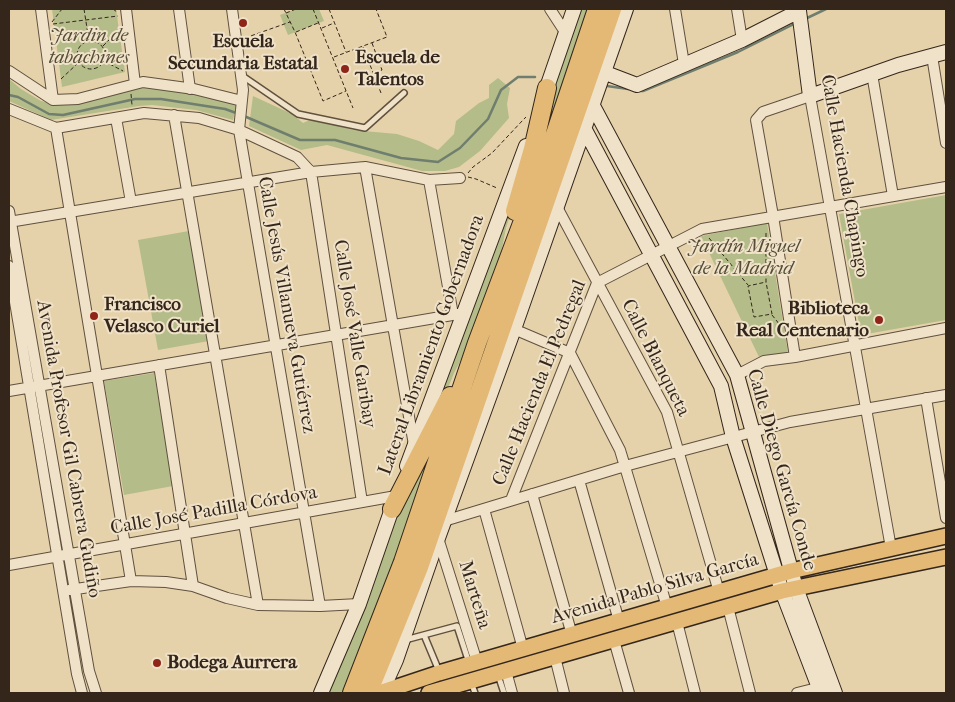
<!DOCTYPE html>
<html>
<head>
<meta charset="utf-8">
<style>
  body { margin:0 }
  #map { position:relative; width:955px; height:702px; overflow:hidden; background:#e6d2aa; font-family:"IM FELL French Canon",serif }
  canvas { display:block }
  .frame { position:absolute; inset:0; border:10px solid #34261b; pointer-events:none }
</style>
</head>
<body>
<div id="map">
<canvas width="955" height="702"></canvas>
<div class="frame"></div>
</div>
<script>
const ctx = document.querySelector('canvas').getContext('2d');
ctx.lineJoin = 'round';
function paint(path, color) {
  ctx.fillStyle = color;
  ctx.fill(path, 'evenodd');
}
function stroke(path, color, width, dash) {
  ctx.strokeStyle = color;
  ctx.lineWidth = width;
  ctx.lineCap = dash ? 'butt' : 'round';
  ctx.setLineDash(dash || []);
  ctx.stroke(path);
}
function drawText(font, color, halo, rows, align = 'center') {
  ctx.font = font + ' "IM FELL French Canon",serif';
  ctx.lineWidth = 4;
  ctx.setLineDash([]);
  ctx.textBaseline = 'middle';
  ctx.strokeStyle = halo;
  ctx.fillStyle = color;
  for (const [text, x, y, turn = 0] of rows) {
    ctx.save();
    ctx.translate(x, y);
    ctx.rotate((+turn || 0) * Math.PI / 180);
    ctx.textAlign = isNaN(turn) ? turn : align;
    if (halo) ctx.strokeText(text, 0, 0);
    ctx.fillText(text, 0, 0);
    ctx.restore();
  }
}
paint(new Path2D(`
  M52 9H116L125 72 62 87Z
  M296 9H319L324 21 288 35 280 15Z
  M579 9H591L530 184 550 97Z
  M498 78 510 88 507 104 509 118 480 151 459 167 445 171H422L327 145 301 150 249 126 253 96 292 114 303 123 312 119 353 130 397 134 419 141 438 150 454 134 456 121 479 103 489 98V85Z
  M9 79 21 89 41 101 58 105 79 102 142 86 193 93 237 102 233 120 196 110 152 105 139 106 51 120 9 101Z
  M517 182 521 183 506 228 495 284 476 332 454 373 437 416 432 414Z
  M946 195V320L861 335 839 214Z
  M767 223 788 353 759 357 701 236Z
  M189 231 209 341 158 350 138 240Z
  M154 373 173 486 124 495 104 381Z
  M444 422 351 681 344 693H327L396 509Z`), '#b4bc89');
stroke(new Path2D(`
  M805 19 826 9
  M607 86 628 89
  M638 91H643L738 52 796 23
  M9 95 18 97 49 114 63 115 135 99H161L225 109 239 114
  M244 116 300 140H335L401 158 438 162 460 148 488 119 501 90 518 77H535`), '#6f7e6e', 2.5);
const lane = new Path2D(`
  M241 75 298 114 365 128 404 93
  M424 635 439 671
  M405 640 457 626 469 663
  M498 675 504 693
  M471 682 475 693`);
const street = new Path2D(`
  M41 9 53 100
  M126 9 135 84
  M179 9 190 89
  M232 9 243 90 239 130 320 606
  M550 9 565 32
  M675 9 684 64
  M737 9 742 40
  M932 56 946 143
  M9 71 53 100 78 99 143 82 194 89 242 101
  M872 74 893 196
  M9 109 56 128 144 113 199 118 239 130 297 157 311 172 365 167 429 180 460 178
  M174 115 258 605
  M116 118 131 202
  M56 128 131 581
  M365 167 414 445
  M429 180 453 315
  M557 207 667 412 719 592
  M9 211 89 671 96 693
  M9 222 311 172 362 502
  M9 266 77 674 82 693
  M509 327 570 353 620 450 667 607
  M795 357 773 216 756 120 763 112 810 96 891 548
  M159 365 193 586
  M737 375 764 361 795 357 946 328
  M9 391 464 313
  M926 398 946 518
  M579 480 619 621
  M532 494 572 635
  M511 500 597 283 702 229 946 187
  M484 509 523 649
  M444 521 625 466 790 422 946 395
  M438 538 477 662
  M9 565 396 496
  M69 590 131 581 166 582 193 586 227 598 258 605 320 606 359 604
  M728 607 750 693
  M677 622 695 693
  M614 640 629 693
  M555 657 564 693
  M506 671 512 693
  M797 693 825 686`);
const secondary = new Path2D(`
  M603 72 637 85 742 40 799 11 810 96 898 65 946 52
  M544 96 574 9
  M592 104 737 375 796 588 835 693
  M584 128 721 386 733 437 782 591 821 693
  M407 466 526 146
  M321 693 359 604 395 500
  M381 693 396 660 438 538 514 329 626 9`);
const primary = new Path2D(`
  M379 693 439 673 791 571 946 536
  M429 693 782 591 946 557`);
const highway = new Path2D(`
  M515 211 533 149 547 88
  M392 509 450 396
  M352 693 403 562 477 343 550 149 597 9
  M368 693 419 567 612 9`);
stroke(lane, '#60513f', 8);
stroke(street, '#60513f', 12);
stroke(secondary, '#34261b', 16);
stroke(primary, '#34261b', 18);
stroke(highway, '#34261b', 20);
stroke(new Path2D(`
  M84 9 89 41
  M113 9 117 12
  M284 9 295 32 323 101 346 91
  M313 9 353 108
  M329 9 346 52
  M286 13 296 9
  M52 22 62 9
  M53 24 118 16
  M322 28 334 23
  M296 32 318 23
  M245 38 290 22
  M77 55a14 14 0 1 1 28 0a14 14 0 1 1-28 0Z
  M372 43 382 70 374 73
  M103 46 119 30
  M363 47 381 93
  M334 57 387 37 376 9
  M104 61 123 71
  M61 79 78 63
  M131 94 132 105
  M468 173 473 167 492 153 523 120 526 117
  M468 177 476 179 497 188
  M766 233V282L772 314 754 317 748 286 766 282
  M709 238 748 285
  M772 315 780 325`), '#34261b', 1, [4, 2.5]);
stroke(lane, '#efe2c8', 5);
stroke(street, '#efe2c8', 10);
stroke(secondary, '#efe2c8', 14);
stroke(primary, '#e3b975', 15);
stroke(highway, '#e3b975', 18);
for (const [x, y, r, color] of [
  [243,23,5,"#8f2418"],
  [345,69,5,"#8f2418"],
  [94,316,5,"#8f2418"],
  [879,320,5,"#8f2418"],
  [157,663,5,"#8f2418"]
]) {
  const dot = new Path2D();
  dot.arc(x, y, r, 0, 2 * Math.PI);
  ctx.fillStyle = color;
  ctx.fill(dot);
  stroke(dot, '#efe2c8', 2);
}
drawText('italic 19px', '#544c36', '#efe2c8', [
  ["Jardin de",89,36],
  ["tabachines",89,58],
  ["Jardín Miguel",743,247],
  ["de la Madrid",743,269]
]);
drawText('bold 19px', '#34261b', '#efe2c8', [
  ["Escuela",243,42,"center"],
  ["Secundaria Estatal",243,64,"center"],
  ["Escuela de",355,58],
  ["Talentos",355,80],
  ["Francisco",104,305],
  ["Velasco Curiel",104,327],
  ["Biblioteca",869,309,"right"],
  ["Real Centenario",869,331,"right"],
  ["Bodega Aurrera",167,663]
], 'left');
drawText('19px', '#34261b', '#efe2c8', [
  ["Calle Hacienda Chapingo",844,176,80],
  ["Calle Jesús Villanueva Gutiérrez",286,305,80],
  ["Calle José Valle Garibay",354,334,81],
  ["Lateral Libramiento Gobernadora",432,345,-70],
  ["Calle Blanqueta",655,358,63],
  ["Calle Hacienda El Pedregal",540,383,-68],
  ["Avenida Profesor Gil Cabrera Gudiño",68,449,80],
  ["Calle Diego García Conde",781,470,74],
  ["Calle José Padilla Córdova",214,511,-10],
  ["Avenida Pablo Silva García",655,589,-16],
  ["Marteña",474,595,73]
]);
</script>
</body>
</html>
